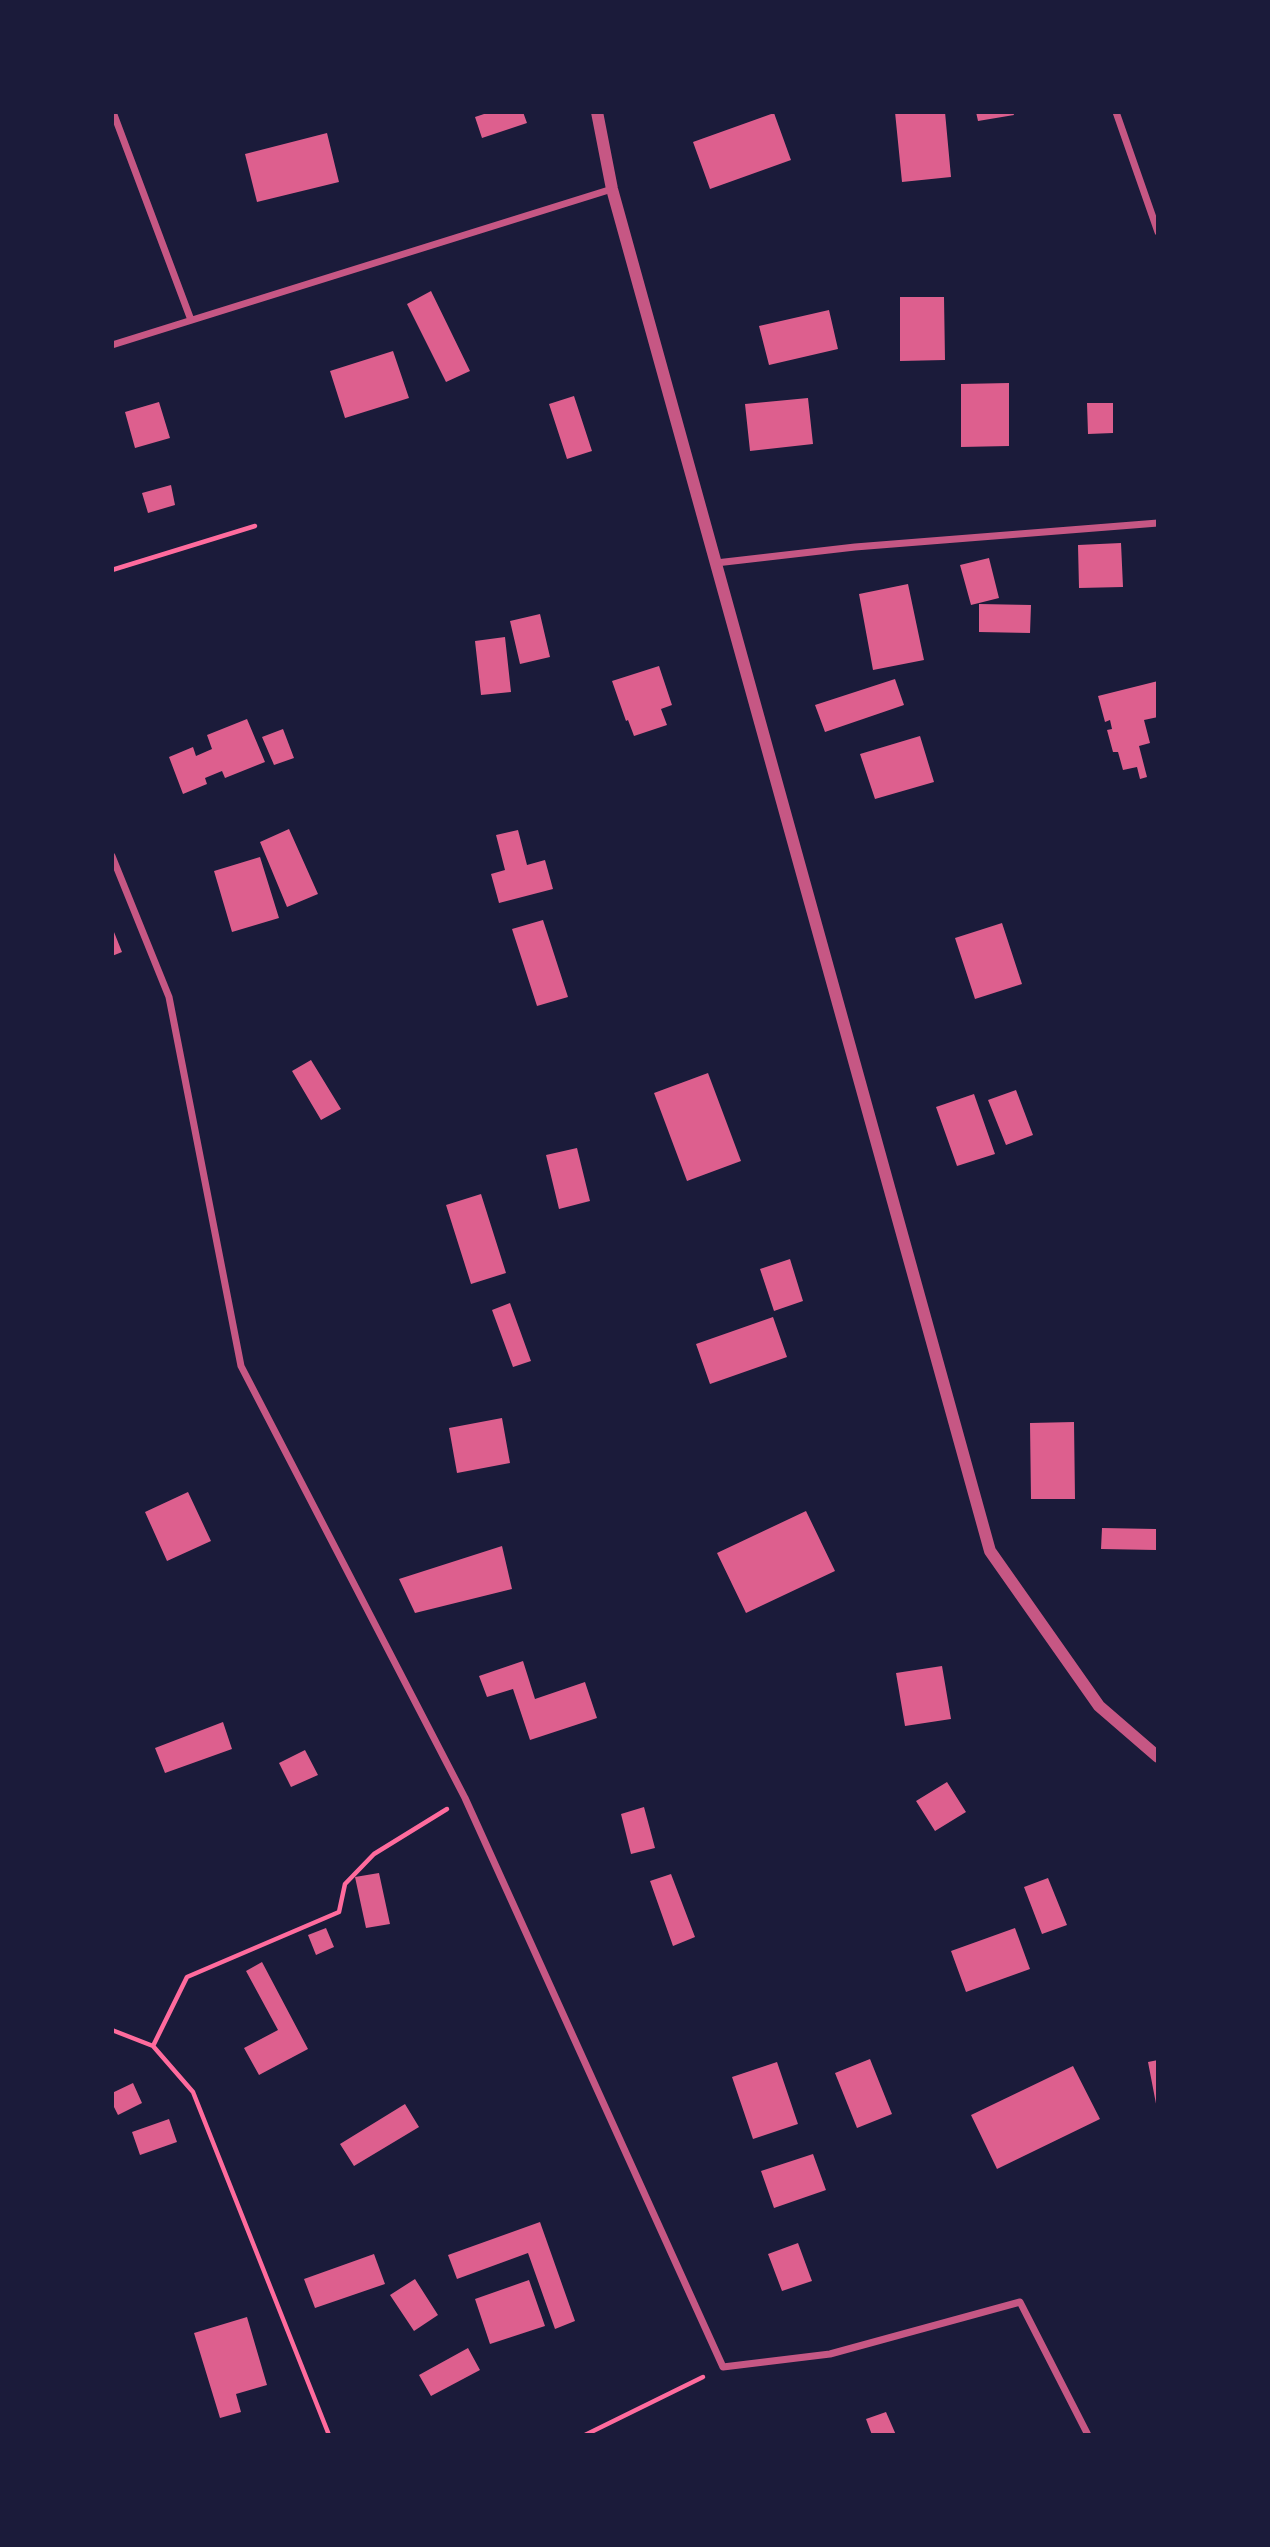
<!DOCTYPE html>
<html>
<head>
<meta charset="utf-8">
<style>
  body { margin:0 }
  #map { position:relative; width:1270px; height:2547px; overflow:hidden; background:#1b1b3a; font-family:Cabin,sans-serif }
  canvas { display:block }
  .frame { position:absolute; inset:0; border:114px solid #1b1b3a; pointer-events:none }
</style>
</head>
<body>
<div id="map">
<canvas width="1270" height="2547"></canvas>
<div class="frame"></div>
</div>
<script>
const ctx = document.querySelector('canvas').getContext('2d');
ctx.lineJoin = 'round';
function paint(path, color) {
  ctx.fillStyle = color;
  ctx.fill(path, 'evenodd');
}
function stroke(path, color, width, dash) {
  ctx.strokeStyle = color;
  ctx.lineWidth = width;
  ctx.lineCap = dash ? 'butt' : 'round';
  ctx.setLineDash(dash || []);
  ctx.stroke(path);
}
paint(new Path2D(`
  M490 112H523L527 123 482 138 475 117Z
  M895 112H945L951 177 902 182Z
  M976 112H1013L1014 115 978 121Z
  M774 113 791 160 710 189 693 142Z
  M327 133 339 182 257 202 245 154Z
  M431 291 470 371 446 382 407 304Z
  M900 297H944L945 360 900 361Z
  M829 310 838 349 769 365 759 326Z
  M393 351 409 398 345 418 330 371Z
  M1009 383V446L961 447V384Z
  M574 396 592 451 567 459 549 404Z
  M808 398 813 444 750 451 745 404Z
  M159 402 170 438 135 448 125 412Z
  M1087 403H1113V433L1088 434Z
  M171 485 175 505 148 513 142 493Z
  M1121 543 1123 587 1079 588 1078 545Z
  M989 558 999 598 971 605 960 565Z
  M908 584 924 660 873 670 859 594Z
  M979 604 1031 605 1030 633 979 632Z
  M540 614 550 657 520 664 510 621Z
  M505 637 511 692 481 695 475 641Z
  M659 666 672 705 661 709 667 725 634 736 628 720 626 721 612 681Z
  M895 679 904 705 825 732 815 705Z
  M1158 681V717L1144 720 1150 743 1139 746 1147 777 1140 779 1137 767 1123 770 1118 752H1113L1107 730 1112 729 1110 720 1105 722 1098 696Z
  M247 719 265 762 225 778 222 771 205 778 207 784 183 794 169 757 193 747 196 756 212 749 207 735Z
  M283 729 294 758 274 765 262 737Z
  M920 736 934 782 875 799 860 754Z
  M289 829 318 894 287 907 260 842Z
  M518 830 527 865 545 860 553 889 499 903 491 874 505 870 496 835Z
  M260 857 279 918 232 932 214 871Z
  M543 920 568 997 537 1006 512 929Z
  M1002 923 1022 984 975 999 955 938Z
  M112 927 122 952 112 956Z
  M311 1060 341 1109 321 1120 292 1071Z
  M708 1073 741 1161 687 1181 654 1093Z
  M1016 1090 1033 1135 1006 1145 988 1100Z
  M974 1094 995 1154 957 1166 936 1107Z
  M577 1148 590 1201 559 1209 546 1155Z
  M481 1194 506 1273 471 1284 446 1205Z
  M790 1259 803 1301 774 1311 760 1269Z
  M510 1303 531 1361 513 1367 492 1310Z
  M773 1317 787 1357 710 1384 696 1344Z
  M502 1418 510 1463 457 1473 449 1428Z
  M1074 1422 1075 1499H1031L1030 1423Z
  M188 1492 211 1541 167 1561 145 1512Z
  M806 1511 835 1571 746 1613 717 1553Z
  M1102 1528 1156 1529V1550L1101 1549Z
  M502 1546 512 1589 415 1613 399 1579Z
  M523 1661 535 1699 585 1682 597 1718 530 1740 513 1689 487 1697 479 1676Z
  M942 1666 951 1719 905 1726 896 1673Z
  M223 1722 232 1749 165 1773 155 1748Z
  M305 1750 318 1775 291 1787 279 1763Z
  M947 1782 966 1812 935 1831 916 1801Z
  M644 1807 655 1848 631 1854 621 1814Z
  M379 1873 390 1924 366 1928 355 1877Z
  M671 1874 695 1937 673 1946 650 1881Z
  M1048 1878 1067 1925 1042 1934 1024 1887Z
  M326 1928 334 1947 316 1955 308 1935Z
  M1015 1928 1030 1969 966 1992 951 1951Z
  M262 1962 308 2049 259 2075 244 2048 278 2030 246 1971Z
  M870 2059 892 2114 857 2128 835 2073Z
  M1158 2060V2109H1157L1148 2062Z
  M777 2062 798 2124 753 2139 732 2077Z
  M1073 2066 1100 2119 997 2169 971 2115Z
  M133 2083 142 2103 118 2115 112 2103V2093Z
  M405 2104 419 2127 354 2166 340 2144Z
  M169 2119 177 2142 140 2155 132 2132Z
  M813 2154 826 2190 774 2208 761 2171Z
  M540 2222 575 2321 555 2329 528 2253 457 2279 448 2255Z
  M798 2243 812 2281 782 2291 768 2254Z
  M374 2254 385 2284 315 2308 304 2279Z
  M415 2279 438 2315 414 2331 390 2295Z
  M529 2280 545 2326 490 2344 475 2299Z
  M247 2317 267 2385 236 2394 241 2412 220 2418 194 2333Z
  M468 2348 480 2370 431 2396 419 2375Z
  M886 2412 896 2435H872L866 2419Z`), '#dd5f8e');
stroke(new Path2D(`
  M112 570 255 526
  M112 2030 153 2046 193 2092 329 2435
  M153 2046 187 1977 339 1912 345 1884 374 1854 447 1809
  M585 2435 703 2377`), '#ff6b9d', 4.5);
stroke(new Path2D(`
  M113 112 191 320
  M1116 112 1158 232
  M112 345 612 189
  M716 563 855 547 1158 523
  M112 856 169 997 241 1366 465 1798 723 2367 830 2354 1020 2302 1088 2435`), '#c65784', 7);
stroke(new Path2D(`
  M597 112 612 189 990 1551 1099 1706 1158 1757`), '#c65784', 12);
</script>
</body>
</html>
